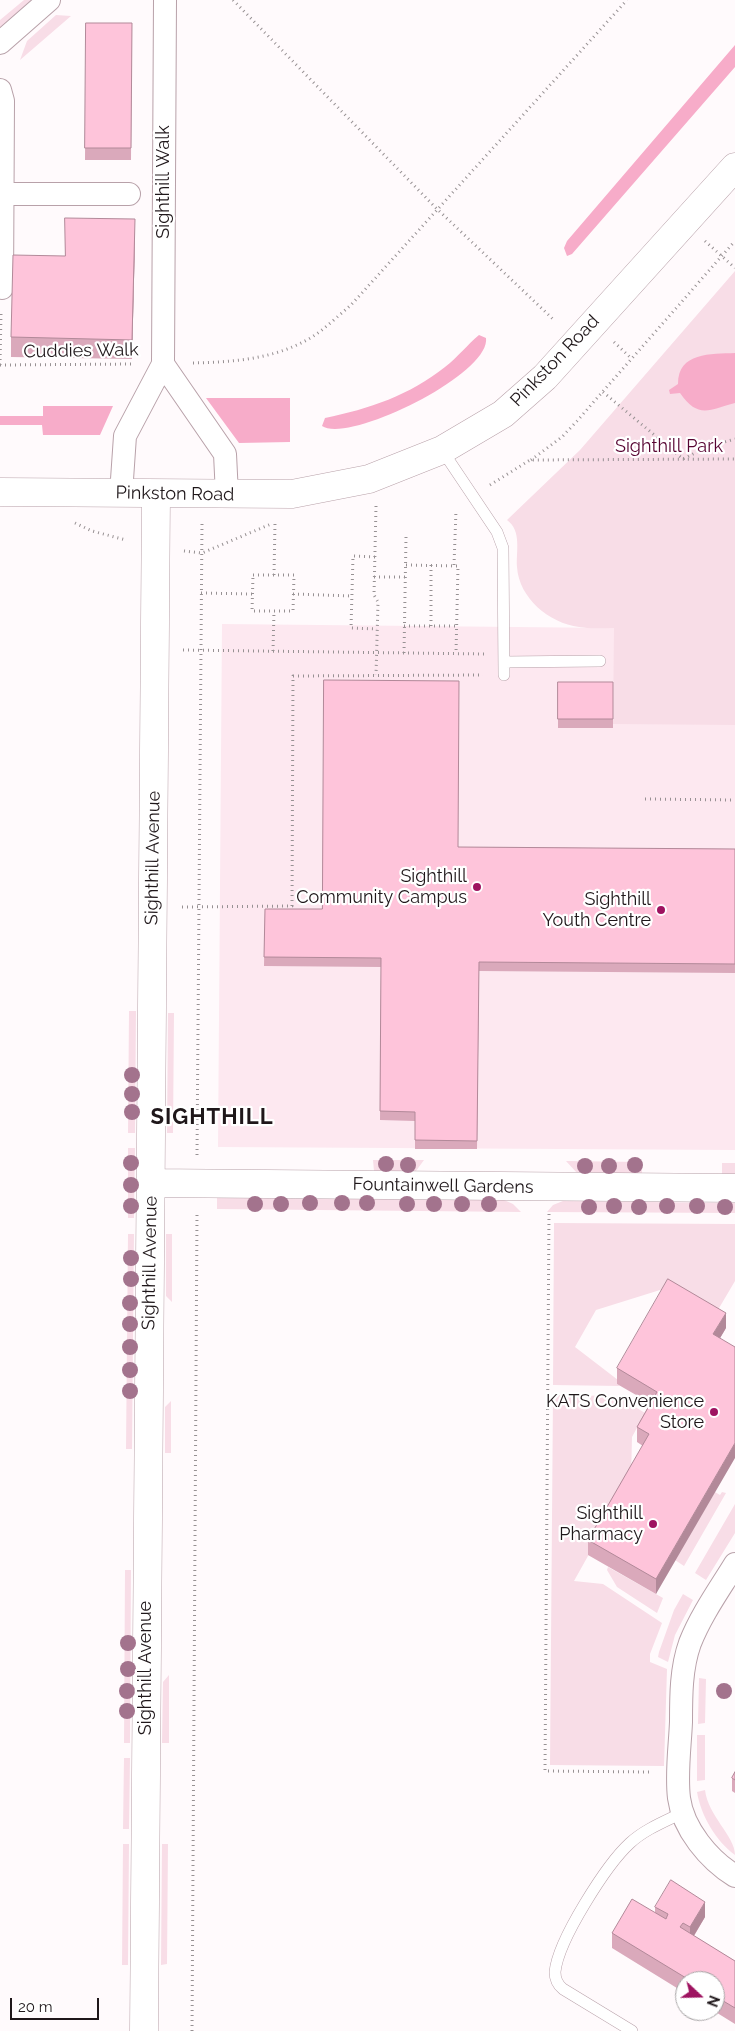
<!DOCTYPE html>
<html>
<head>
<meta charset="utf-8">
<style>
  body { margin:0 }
  #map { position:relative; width:735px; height:2031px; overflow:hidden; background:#fffafc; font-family:Raleway,sans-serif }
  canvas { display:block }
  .north { position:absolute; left:675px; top:1971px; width:50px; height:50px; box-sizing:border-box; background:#fff; border:1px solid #a5a2a3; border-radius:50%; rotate:111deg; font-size:14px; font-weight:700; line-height:20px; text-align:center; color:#1f171a }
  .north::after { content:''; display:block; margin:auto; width:18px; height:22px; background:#9e1360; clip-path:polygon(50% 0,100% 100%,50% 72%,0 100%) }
  .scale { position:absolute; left:10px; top:1998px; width:89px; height:22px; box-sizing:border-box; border:2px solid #1f171a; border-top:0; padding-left:6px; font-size:15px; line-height:18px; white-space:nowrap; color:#1f171a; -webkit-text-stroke:4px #fff; paint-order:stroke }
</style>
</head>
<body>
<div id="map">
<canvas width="735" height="2031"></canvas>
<div class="north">N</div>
<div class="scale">20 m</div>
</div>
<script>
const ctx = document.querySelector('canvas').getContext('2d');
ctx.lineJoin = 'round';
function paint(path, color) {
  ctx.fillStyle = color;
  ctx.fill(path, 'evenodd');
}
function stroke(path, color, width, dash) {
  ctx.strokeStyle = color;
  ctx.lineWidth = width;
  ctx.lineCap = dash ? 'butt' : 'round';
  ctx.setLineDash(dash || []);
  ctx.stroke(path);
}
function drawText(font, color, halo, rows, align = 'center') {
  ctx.font = font + ' Raleway,sans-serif';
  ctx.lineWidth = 4.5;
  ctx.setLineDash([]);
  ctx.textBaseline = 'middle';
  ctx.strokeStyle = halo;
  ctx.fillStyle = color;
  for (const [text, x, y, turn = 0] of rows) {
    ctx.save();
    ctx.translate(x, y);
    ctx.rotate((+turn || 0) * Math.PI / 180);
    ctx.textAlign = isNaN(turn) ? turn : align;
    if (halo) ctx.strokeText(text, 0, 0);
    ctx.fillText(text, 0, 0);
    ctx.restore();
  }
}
paint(new Path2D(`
  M735 516V1150L218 1147 222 624 614 628Z`), '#fde8f0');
paint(new Path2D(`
  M24 0H40L0 34V20Z
  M56 15 71 16 20 60 27 41Z
  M735 271V725L613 724 614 628C603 628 590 629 579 627 549 623 519 598 517 567 516 551 522 531 507 520L580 450Z
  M129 1011H136L135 1133H128Z
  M168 1013H174L173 1133H167Z
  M128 1148H135L134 1218H128Z
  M373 1160H424L416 1171H374Z
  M566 1161 642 1162V1173H577Z
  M722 1163H735V1174H722Z
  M217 1198 504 1200 513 1204 521 1212 217 1209Z
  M563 1201 735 1203V1213L547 1212 553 1205Z
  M554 1223 735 1224V1281L712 1320 660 1290 596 1310 575 1347 618 1380 617 1384 620 1386 553 1385Z
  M128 1234H134L132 1449H126Z
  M166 1234H172V1302L166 1296Z
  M553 1395 617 1396 645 1413 632 1437 631 1479 574 1581 603 1584 662 1623 650 1654V1662L667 1669 664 1766 550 1765Z
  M171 1401V1453H165V1407Z
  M715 1492 720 1495 722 1492 726 1493 684 1566 675 1560Z
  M735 1504V1533L706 1580 695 1573Z
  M608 1567 663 1598 657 1613 617 1587 607 1570Z
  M125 1570H131L130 1743H124Z
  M683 1594 693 1600 675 1635 668 1662 658 1657 659 1652 674 1610Z
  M169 1675V1743H162L163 1682Z
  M699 1678 706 1679 705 1723 698 1724Z
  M697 1735H705V1780L697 1781Z
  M124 1758H130L129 1829H123Z
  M705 1790C708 1816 735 1836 735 1855 716 1841 701 1816 697 1792Z
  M123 1844H129L128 1965H122Z
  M162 1844H168L167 1964 161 1965Z`), '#f8dde7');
paint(new Path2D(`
  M735 45V67L572 254 567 256 564 248 567 241Z
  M479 335 486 338C491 374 349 444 322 426L325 418C369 409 410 395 445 367 458 357 467 345 479 335Z
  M735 353V403C709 410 698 419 680 393L670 394 669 390 678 384C678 352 711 354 735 353Z
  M206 398H290V442L239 443Z
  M43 406H113L100 435H43L42 425H0V416H43Z`), '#f7acc9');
const lane = new Path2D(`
  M442 450 497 532 503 548 504 675
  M504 662 600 661
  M632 2031 563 1989C558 1985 555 1979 555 1972 558 1940 607 1864 630 1843 645 1829 666 1821 684 1812`);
const street = new Path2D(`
  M165 0 163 364 225 454 227 495
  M0 43 49 0
  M0 90 3 101 2 288
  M3 194H129
  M121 494 125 436 163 364
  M735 1564C719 1590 701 1615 690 1643 681 1668 681 1696 681 1722 680 1746 676 1773 679 1798 683 1829 709 1860 735 1876`);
const secondary = new Path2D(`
  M0 492 292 494 369 479 442 450 503 414 545 377 735 167
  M150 1183 735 1188
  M144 2031 156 495`);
stroke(lane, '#b8a1a9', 12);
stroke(street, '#b8a1a9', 24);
stroke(secondary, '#b8a1a9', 29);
stroke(new Path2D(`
  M233 0 436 208 555 321
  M705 241 735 268
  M614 342 632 359
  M193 363C234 362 276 359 312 337 326 328 339 315 351 305L627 0
  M0 365 134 364
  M0 365 1 313
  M603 392 683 459 707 447 735 439
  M531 460 562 437 577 421 735 241
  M490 485 530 460 735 459
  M376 506 374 595 378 602 376 675
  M75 523 92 531 126 540
  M184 551 202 553 271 524
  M375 557 353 556 351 628 377 629
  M406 565 458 566 456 653
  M454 565 456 510
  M253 575H294L293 611H252Z
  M274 575 275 523
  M374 577H405
  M201 593 252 594
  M293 594 352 596
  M404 626H457
  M431 626V565
  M183 650 484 654
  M273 651 274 611
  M404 653 406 537
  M645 799 735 800
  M182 907 292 906 293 676 483 675
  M197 1155 202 522
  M549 1214 545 1771 651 1772
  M192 2031 197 1212`), '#979193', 3, [1, 4]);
stroke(lane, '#fff', 11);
stroke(street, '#fff', 22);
stroke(secondary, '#fff', 28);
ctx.fillStyle = '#a3738d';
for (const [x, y] of [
  [132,1075],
  [132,1094],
  [132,1112],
  [131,1163],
  [386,1164],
  [408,1165],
  [635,1165],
  [585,1166],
  [609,1166],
  [131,1185],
  [310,1203],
  [342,1203],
  [367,1203],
  [255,1204],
  [281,1204],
  [407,1204],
  [434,1204],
  [462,1204],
  [489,1204],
  [131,1206],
  [614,1206],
  [667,1206],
  [697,1206],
  [589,1207],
  [639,1207],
  [725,1207],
  [131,1258],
  [131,1279],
  [130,1303],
  [130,1324],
  [130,1347],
  [130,1370],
  [130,1391],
  [128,1643],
  [128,1669],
  [127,1691],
  [724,1691],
  [127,1711]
]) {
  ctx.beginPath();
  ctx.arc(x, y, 8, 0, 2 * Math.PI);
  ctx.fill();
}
paint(new Path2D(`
  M86 23H132L131 160H85Z
  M135 239 132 359 11 357V337L65 256Z
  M558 682H613V728H558Z
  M458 847 735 849V973L479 971 477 1149H415V1121L380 1120 381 967 264 966 265 909H322Z
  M726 1328 720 1338 656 1594 588 1555V1540L643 1446 637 1442V1427L650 1403 617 1384V1368Z
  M735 1772V1793L732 1791V1778Z
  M655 1907 705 1917 694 1936 735 1961V2024L714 2011 715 1981H685V1993L612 1948V1933L655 1913Z`), '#daa9bb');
paint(new Path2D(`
  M135 219V239L132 359V340Z
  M726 1313V1328L713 1350V1334Z
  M735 1443V1458L656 1594V1579Z
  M705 1902V1917L690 1942V1927Z`), '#b28999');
const building = new Path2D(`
  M86 23H132L131 148H85Z
  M65 218 135 219 132 340 11 337 13 255 65 256Z
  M324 680 459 681 458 847 735 849V964L479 962 477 1141 415 1140V1112L380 1111 381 958 264 957 265 909H322Z
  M558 682H613V719H558Z
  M668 1279 726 1313 713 1334 735 1347V1443L656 1579 588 1540 649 1434 637 1427 657 1392 617 1368Z
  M735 1772V1780L732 1778Z
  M671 1880 705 1902 690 1927 683 1923 680 1927 735 1961V2008L715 1996V1981H691L612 1933 632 1899 666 1919 668 1914 655 1907Z`);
paint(building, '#fec4da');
stroke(building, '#b28999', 1);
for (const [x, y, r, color] of [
  [477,887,5,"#9e1360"],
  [661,910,5,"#9e1360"],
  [714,1412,5,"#9e1360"],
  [653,1524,5,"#9e1360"]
]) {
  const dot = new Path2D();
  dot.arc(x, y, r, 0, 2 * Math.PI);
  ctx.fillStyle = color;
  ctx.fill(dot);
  stroke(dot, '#fff', 2);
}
drawText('18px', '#1f171a', '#fff', [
  ["Sighthill Walk",164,182,-90],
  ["Cuddies Walk",81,351,-1],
  ["Pinkston Road",555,361,-46],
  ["Pinkston Road",175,494,1],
  ["Sighthill Avenue",153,858,-89],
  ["Fountainwell Gardens",443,1186,1],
  ["Sighthill Avenue",150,1263,-89],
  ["Sighthill Avenue",146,1668,-90]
]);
drawText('18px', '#570432', '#fff', [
  ["Sighthill Park",669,447]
]);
drawText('18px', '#1f171a', '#fff', [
  ["Sighthill",467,877],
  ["Community Campus",467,898],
  ["Sighthill",651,900],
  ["Youth Centre",651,921],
  ["KATS Convenience",704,1402],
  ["Store",704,1423],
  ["Sighthill",643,1514],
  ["Pharmacy",643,1535]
], 'right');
ctx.letterSpacing = '1px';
drawText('bold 22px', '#1f171a', '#fff', [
  ["SIGHTHILL",212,1117]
]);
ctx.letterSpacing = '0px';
</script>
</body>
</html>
